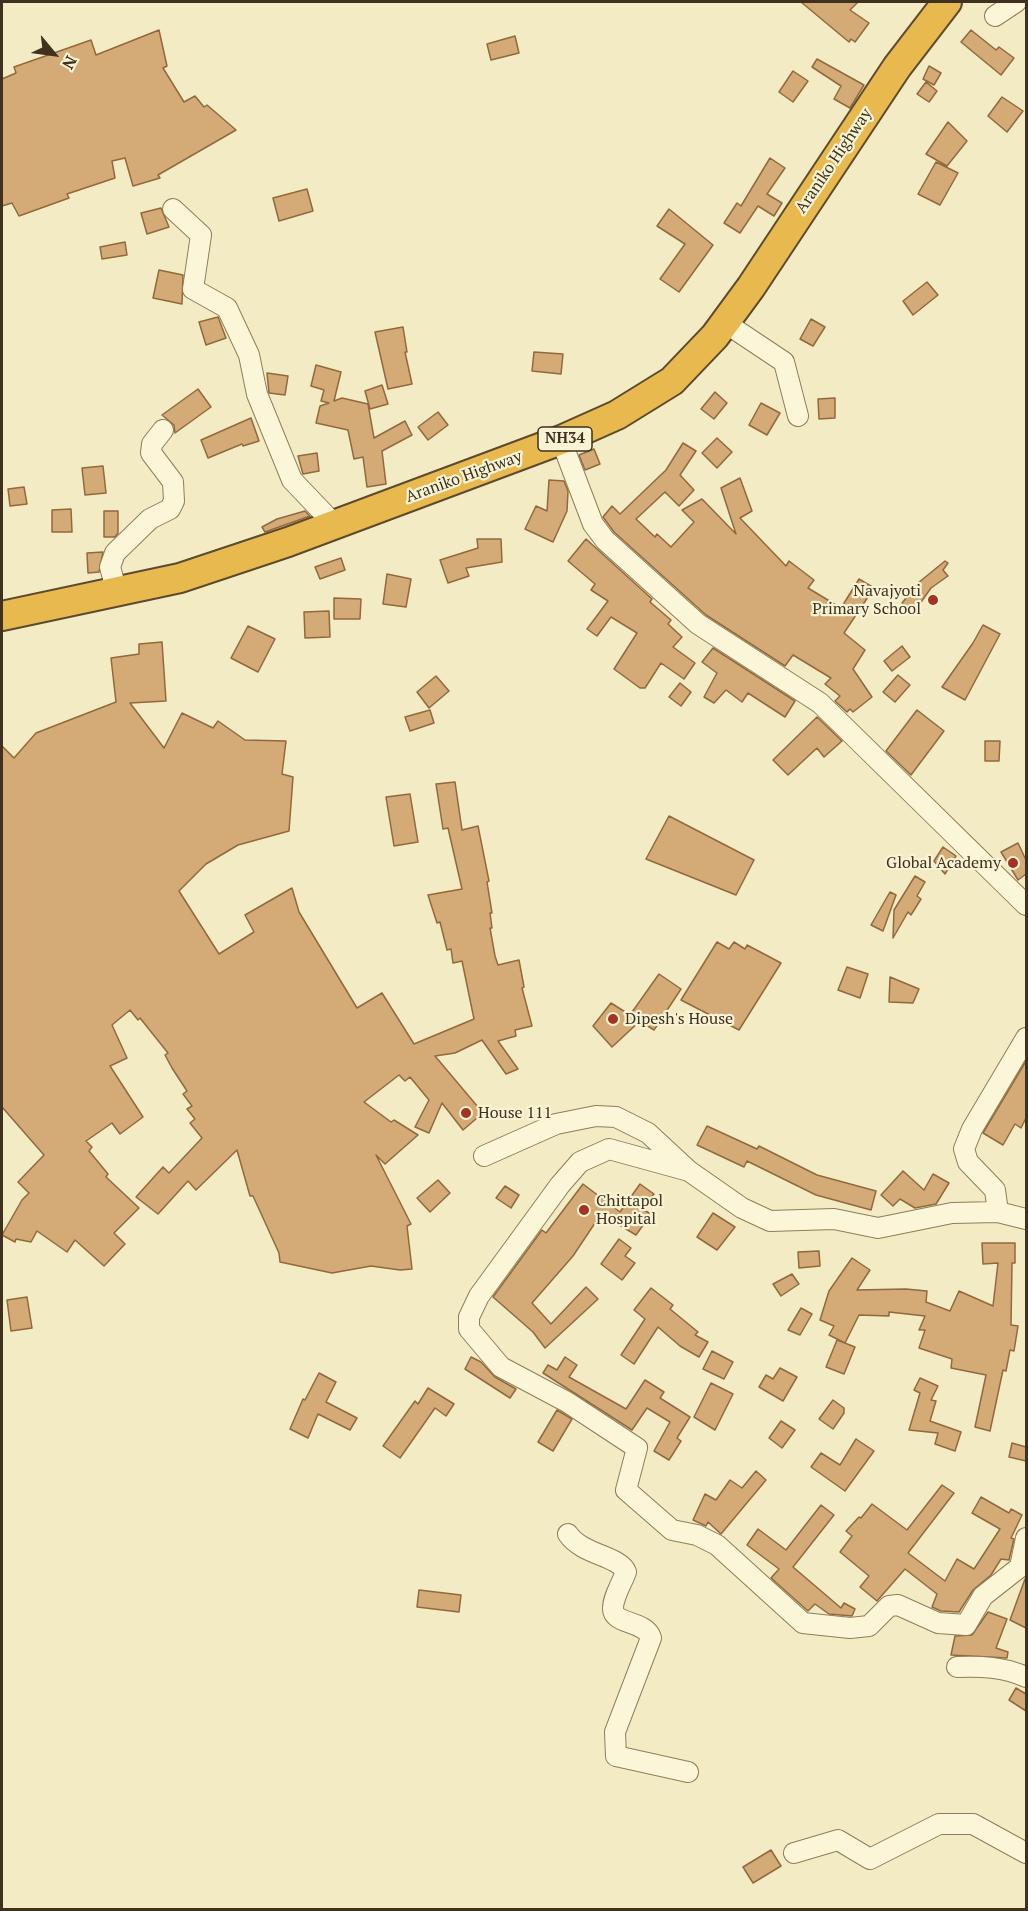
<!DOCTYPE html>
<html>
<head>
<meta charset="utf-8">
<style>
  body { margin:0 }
  #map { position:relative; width:1028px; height:1911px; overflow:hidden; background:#f2ebc4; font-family:"PT Serif",serif }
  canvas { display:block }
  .frame { position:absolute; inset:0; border:3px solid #3e311e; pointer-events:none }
  .north { position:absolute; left:24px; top:24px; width:60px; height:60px; -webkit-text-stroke:4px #f9f3d5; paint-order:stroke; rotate:119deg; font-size:16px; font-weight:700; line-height:24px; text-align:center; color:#3e311e }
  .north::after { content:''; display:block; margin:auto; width:21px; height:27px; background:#3e311e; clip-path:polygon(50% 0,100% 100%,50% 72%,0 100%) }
</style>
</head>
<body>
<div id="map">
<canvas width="1028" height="1911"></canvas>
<div class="frame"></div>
<div class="north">N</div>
</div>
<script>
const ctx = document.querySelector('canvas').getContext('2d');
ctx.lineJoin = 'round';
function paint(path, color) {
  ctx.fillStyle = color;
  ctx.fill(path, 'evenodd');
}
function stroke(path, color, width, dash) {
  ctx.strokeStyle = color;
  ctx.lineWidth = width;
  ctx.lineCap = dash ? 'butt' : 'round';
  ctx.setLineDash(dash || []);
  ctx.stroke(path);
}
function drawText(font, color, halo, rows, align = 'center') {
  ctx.font = font + ' "PT Serif",serif';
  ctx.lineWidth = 4.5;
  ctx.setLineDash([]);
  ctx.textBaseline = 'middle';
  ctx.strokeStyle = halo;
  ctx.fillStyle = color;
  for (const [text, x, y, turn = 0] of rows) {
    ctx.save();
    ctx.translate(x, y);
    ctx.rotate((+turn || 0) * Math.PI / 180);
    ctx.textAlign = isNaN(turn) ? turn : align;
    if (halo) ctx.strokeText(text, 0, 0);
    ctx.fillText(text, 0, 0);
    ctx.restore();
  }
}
const building = new Path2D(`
  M801 2H858L850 10 869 23 855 42 851 39 849 42Z
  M159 30 167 66 163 68 184 102 195 96 204 107 207 105 236 130 158 175 160 178 133 186 125 158 112 161 115 178 67 194 69 198 19 216 12 203 2 206V79L16 73 14 67 91 40 96 55Z
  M971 30 996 50 999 47 1014 58 1001 75 961 42Z
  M515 36 519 53 491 60 487 44Z
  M817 59 864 85 850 108 834 99 841 86 812 67Z
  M929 66 941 73 934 85 923 79Z
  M793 71 808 81 793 102 779 92Z
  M926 82 937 91 929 102 917 94Z
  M1002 97 1023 111 1007 132 988 116Z
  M948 122 967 141 947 166 926 154Z
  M770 158 785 168 767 194 782 203 774 216 758 206 740 233 724 223 737 203 741 206Z
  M936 162 958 173 940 205 918 194Z
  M307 189 313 211 279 221 273 198Z
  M161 208 169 227 147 234 141 213Z
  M669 209 713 245 679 292 660 279 685 244 657 226Z
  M125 242 127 255 102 259 100 247Z
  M159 270 183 275 182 304 153 298Z
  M927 282 938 295 913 315 903 301Z
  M218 317 226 338 206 345 199 322Z
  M811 319 825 327 813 346 800 339Z
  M403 327 407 352H405L412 384 388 389 375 332Z
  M534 352 563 354 561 374 532 371Z
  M316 365 341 372 334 401 342 398 368 404 374 438 405 421 412 435 382 451 386 484 367 487 363 457 354 459 348 430 316 423 320 406 329 403 321 401 324 390 311 386Z
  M267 373 288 376 285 395 269 393Z
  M382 385 388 404 370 409 365 391Z
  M198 389 211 407 175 433 174 425 162 415Z
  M715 392 727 403 714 419 701 409Z
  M835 398V418L819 419 818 399Z
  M761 403 780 413 767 435 749 425Z
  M438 412 448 425 428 440 418 427Z
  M251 418 259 441 243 446 242 444 208 458 201 440Z
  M717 438 732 452 717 468 702 453Z
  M683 443 696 451 680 475 694 490 679 506 665 492 636 519 655 537 657 534 671 547 694 522 682 510 702 499 736 534 721 488 740 478 752 511 740 518 786 566 789 561 814 580 808 588 841 608 859 579 874 588 844 633 865 650 853 669 872 697 853 712 850 709 847 712 835 701 840 696 825 684 831 678 793 655 785 666 706 615 614 532 603 517 612 506 620 514 666 470Z
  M594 449 600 464 585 470 579 455Z
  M317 453 319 471 303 474 298 456Z
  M103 466 106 493 85 495 82 468Z
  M549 480 564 481 568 491 567 511 553 542 525 529 536 506 547 511Z
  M24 487 27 504 10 506 8 489Z
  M71 509 72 532H52V510Z
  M104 511H118V533L115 537H104Z
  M305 511 310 516 265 532 262 527 277 519Z
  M477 539H501L502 562 466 568 469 576 448 583 440 560 478 548Z
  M586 539 652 599 650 602 671 620 668 624 682 637 673 647 695 663 684 679 661 663 645 688H640L614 669 637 633 611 617 597 636 587 629 608 601 591 590 595 584 568 561Z
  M103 552 99 572 88 573 87 553Z
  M341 558 345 570 320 579 315 567Z
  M945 561 948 563 943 570 948 576 931 588 914 612 902 603 918 583Z
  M387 574 411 579 406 607 383 604Z
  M334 598 361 599 360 619H334Z
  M329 611 330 637 305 638 304 612Z
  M983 625 1000 634 965 700 942 687 973 643Z
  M248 626 275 639 258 672 231 658Z
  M162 642 166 701 130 703 164 748 182 713 213 728 218 721 245 740 286 741 282 774 293 777 289 831 238 845 206 864 179 891 219 954 254 932 245 915 292 888 299 912 357 1008 382 993 414 1044 474 1019 462 961 453 963 451 949 447 950 440 922 437 923 428 895 462 889 448 828 443 829 436 784 455 782 462 830 478 826 489 881 487 882 492 913H490L492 928H490L495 956 498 965 519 960 524 987 522 988 532 1026 515 1030 516 1036 498 1041 518 1069 506 1074 482 1040 455 1053 435 1056 483 1113 463 1130 442 1103 429 1133 415 1127 429 1100 410 1077 405 1081 399 1075 364 1102 391 1122 394 1120 418 1135 385 1164 376 1155 411 1224 407 1226 412 1269 400 1270 371 1266 332 1273 280 1262 279 1253 253 1196H250L237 1150 196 1190 188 1181 158 1214 136 1197 163 1167 169 1173 202 1138 190 1123 195 1119 187 1109 192 1106 183 1094 187 1091 172 1068 165 1055 168 1053 140 1018 138 1020 130 1010 112 1025 127 1058 110 1066 143 1117 120 1134 112 1123 86 1141 92 1147 89 1151 108 1174 106 1177 139 1208 114 1233 125 1244 104 1266 75 1240 67 1252 37 1231 31 1242 16 1239 15 1242 2 1235 22 1200 29 1193 18 1182 44 1155 2 1107V746L14 758 36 733 116 702 111 658 139 654V644Z
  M902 646 910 657 892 671 884 661Z
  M713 648 795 701 785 717 748 693 742 702 726 690 714 703 704 697 717 673 702 662Z
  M898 675 910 685 895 702 883 692Z
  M436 676 449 691 429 708 417 692Z
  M680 683 691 692 681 706 669 697Z
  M430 710 434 723 410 731 405 717Z
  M917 710 944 731 911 775 886 751Z
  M817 717 842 741 824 757 817 748 788 775 773 760Z
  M985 741H1000L999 761H985Z
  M410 794 418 842 394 846 386 797Z
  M669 816 754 860 736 895 646 859Z
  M1018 843 1026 860V874L1018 880 1001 852Z
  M943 847 956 856 945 874 934 861Z
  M915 876 925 882 917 896 921 899 911 915 908 912 893 938 894 910Z
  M890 892 896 895 883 931 871 925Z
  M717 942 729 949 734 942 745 949 747 945 781 963 739 1030 681 1000Z
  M847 967 868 974 860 998 838 990Z
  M659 974 681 989 654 1030 640 1021 612 1047 593 1026 611 1003 630 1015Z
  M890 977 919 989 913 1003 889 1002Z
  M1026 1061V1118L1021 1128 1015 1124 1003 1145 983 1133Z
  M707 1126 757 1149 759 1146 817 1175 876 1191 871 1210 816 1195 747 1161 744 1167 697 1145Z
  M903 1171 924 1190 933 1174 949 1183 936 1204 915 1208 900 1199 893 1206 881 1195Z
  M438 1180 450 1193 430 1212 417 1198Z
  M583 1184 620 1212 640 1184 654 1194 642 1209 651 1214 636 1235 601 1214 573 1256 532 1303 551 1324 586 1287 598 1299 545 1348 533 1332 493 1297 542 1230 546 1233Z
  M505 1186 519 1195 511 1208 496 1198Z
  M713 1213 735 1227 717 1250 697 1237Z
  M619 1239 631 1248 625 1256 635 1263 622 1280 601 1264Z
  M982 1243H1015V1263H1012L1011 1325 1018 1326 1014 1351 1010 1350 1006 1371 1003 1370 990 1431 975 1427 986 1375 951 1368 952 1359 919 1348 925 1330H919L925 1316 889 1312V1316L859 1315 845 1343 829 1335 834 1326 820 1320 829 1291 852 1258 870 1270 857 1290 906 1289 927 1291 926 1302 950 1311 959 1291 993 1306 998 1263 983 1264Z
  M819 1251 820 1266 799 1268 798 1252Z
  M792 1274 799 1284 781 1296 773 1284Z
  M651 1288 673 1305 670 1309 698 1332 695 1335 708 1342 699 1357 680 1346 658 1327 634 1364 621 1355 645 1319 634 1310Z
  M27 1297 32 1328 11 1331 7 1300Z
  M801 1308 812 1314 800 1335 788 1330Z
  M837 1340 855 1347 844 1374 826 1367Z
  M712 1351 733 1362 724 1379 703 1369Z
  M471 1357 481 1362 495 1377 516 1389 510 1398 465 1369Z
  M565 1357 577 1365 569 1377 626 1409 645 1380 664 1392 660 1398 690 1417 677 1438 681 1441 669 1460 654 1451 670 1422 647 1408 632 1430 543 1373 548 1365 557 1370Z
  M780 1368 797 1377 783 1401 759 1387 766 1375 773 1379Z
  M319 1373 336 1382 326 1402 357 1418 350 1430 318 1414 308 1438 290 1429 303 1399 305 1400Z
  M920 1378 938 1386 931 1400 936 1401 930 1421 961 1432 955 1451 935 1444 938 1433 909 1430 920 1393 914 1390Z
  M711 1383 733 1394 715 1430 694 1417Z
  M428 1388 454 1404 446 1416 435 1408 400 1458 383 1446 415 1401 418 1404Z
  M833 1400 844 1408V1413L833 1429 819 1419Z
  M557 1410 572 1419 553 1451 538 1442Z
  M781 1421 795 1430 782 1448 769 1438Z
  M856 1439 874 1451 845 1491 811 1467 821 1453 840 1465Z
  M1012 1443 1026 1447V1461L1009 1457Z
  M756 1471 766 1480 721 1534 708 1522 706 1526 693 1520 705 1494 716 1500 730 1480 742 1488Z
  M942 1485 954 1493 908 1553 945 1581 957 1559 974 1569 1000 1529 972 1513 981 1497 1009 1513 1011 1509 1022 1515 1011 1538 1014 1539 1009 1560 1001 1559 991 1575 973 1590 959 1612 941 1611 932 1607 937 1594 905 1569 877 1601 860 1587 869 1576 840 1552 852 1536 846 1531 859 1517 861 1518 872 1504 907 1530Z
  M821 1505 834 1515 793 1567 841 1608 844 1603 855 1609 852 1616 829 1614 815 1604 808 1611 771 1578 779 1569 747 1545 758 1529 786 1550Z
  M1025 1579H1026V1628L1010 1620Z
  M419 1590 461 1595 459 1612 417 1607Z
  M988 1612 1007 1619 996 1648 1008 1652 1007 1658 951 1655 955 1636 972 1635Z
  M1016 1688 1026 1694V1711L1009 1700Z
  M771 1850 781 1866 753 1883 743 1867Z`);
paint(building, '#d4aa77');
stroke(building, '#91693c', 1.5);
const minor = new Path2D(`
  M995 16 1016 2
  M173 209 201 235 193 289 227 308 249 355 257 394 292 480 334 524
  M724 322 784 362 798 416
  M561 440 593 524 605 540 698 624 820 703 1026 905
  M116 589 110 567 115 553 150 519 170 509 174 501 173 482 151 453 152 444 163 430
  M484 1156 556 1124 596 1116 616 1117 648 1133 689 1171 742 1208 770 1221 834 1219 878 1228 952 1213 998 1212 1026 1219
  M689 1171 609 1149 580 1162 560 1185 479 1296 469 1317V1329L501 1367 567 1402 637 1448 626 1490 672 1530 697 1535 717 1545 803 1623 850 1628 869 1626 889 1606 898 1605 938 1623 966 1625 983 1596 1020 1567 1026 1538
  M998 1212 995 1190 968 1162 964 1149 972 1129 1026 1038
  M568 1534C582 1555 620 1556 626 1572 622 1583 613 1597 613 1608 612 1625 646 1620 651 1638L615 1732 616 1756 688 1772
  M957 1667C981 1666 1004 1667 1026 1677
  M794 1853 838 1840 870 1859 939 1824H973L1026 1853`);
const highway = new Path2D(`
  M2 616 180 578 288 542 561 440 617 415 672 381 715 336 751 287 897 67 947 2`);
stroke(minor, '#8f7d58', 22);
stroke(highway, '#5d492d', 32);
stroke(minor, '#fcf6d9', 20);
stroke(highway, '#e8b94e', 28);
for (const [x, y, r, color] of [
  [933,600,6,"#a43322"],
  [1013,863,6,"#a43322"],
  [613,1019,6,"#a43322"],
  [466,1113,6,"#a43322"],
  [584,1210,6,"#a43322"]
]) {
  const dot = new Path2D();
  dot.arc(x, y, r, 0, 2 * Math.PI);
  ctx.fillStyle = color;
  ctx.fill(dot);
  stroke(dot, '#f9f3d5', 2);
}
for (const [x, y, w] of [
  [565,439,54]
]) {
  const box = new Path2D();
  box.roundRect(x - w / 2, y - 12, w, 24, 4.5);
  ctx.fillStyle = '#f9f3d5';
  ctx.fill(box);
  stroke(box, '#3e311e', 1.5);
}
drawText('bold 15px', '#3e311e', null, [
  ["NH34",565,439]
]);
drawText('16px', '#3e311e', '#f9f3d5', [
  ["Araniko Highway",834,161,-56],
  ["Araniko Highway",464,477,-20]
]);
drawText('16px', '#3e311e', '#f9f3d5', [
  ["Navajyoti",921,591,"right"],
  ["Primary School",921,609,"right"],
  ["Global Academy",1001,863,"right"],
  ["Dipesh's House",625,1019],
  ["House 111",478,1113],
  ["Chittapol",596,1201],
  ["Hospital",596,1219]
], 'left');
</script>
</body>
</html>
